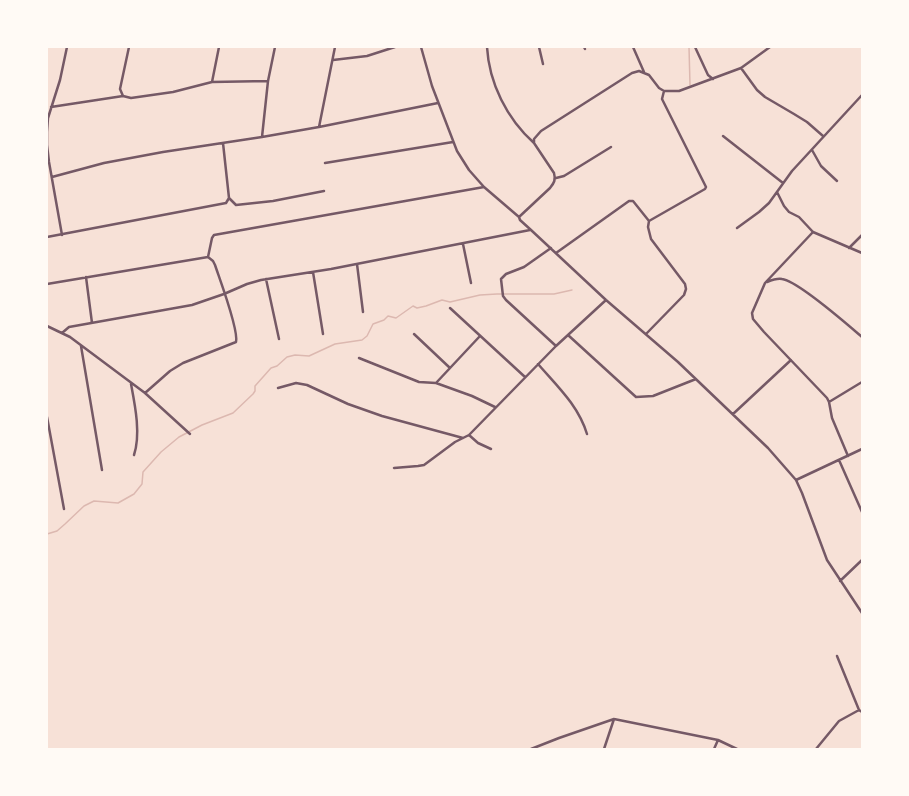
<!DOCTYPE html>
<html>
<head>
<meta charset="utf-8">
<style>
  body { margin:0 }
  #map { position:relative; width:909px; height:796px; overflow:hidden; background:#f7e1d7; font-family:Quicksand,sans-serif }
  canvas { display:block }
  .frame { position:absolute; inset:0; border:48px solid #fffaf5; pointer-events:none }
</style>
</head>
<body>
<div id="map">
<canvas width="909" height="796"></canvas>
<div class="frame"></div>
</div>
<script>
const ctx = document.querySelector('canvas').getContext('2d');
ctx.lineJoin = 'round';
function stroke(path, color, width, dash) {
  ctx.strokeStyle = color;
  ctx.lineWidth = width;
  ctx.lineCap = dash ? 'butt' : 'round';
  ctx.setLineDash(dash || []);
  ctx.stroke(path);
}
stroke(new Path2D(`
  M689 47 690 85
  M47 534 57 531 65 524 84 506 94 501 118 503 134 494 142 484 143 472 161 452 179 437 202 425 233 413 253 394 255 391V386L271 368 277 366 287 357 295 355 309 356 335 344 362 340 367 336 373 324 384 320 388 316 396 318 413 306 417 308 426 306 442 300 450 302 480 295 497 294H554L572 290`), '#dcb8b0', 1.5);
stroke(new Path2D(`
  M129 47 120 89 123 96 131 98 173 92 212 82 268 81
  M421 47 432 86 457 151 469 170 484 187 519 217
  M487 47C489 83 507 119 534 143
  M539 47 543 64
  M584 47 585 49
  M633 47 644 72
  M695 47 708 75 713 79
  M770 47 741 68 679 91H664L659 88 649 75 639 71 632 73 541 131 534 139V143L554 173C556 180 554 183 550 188L519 217 520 220 531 230 606 300 678 362 768 448 796 480 802 493 827 560 862 613
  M333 60 367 56 395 47
  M741 68 757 90 765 97 794 114 807 122 823 136
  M212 82 219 47
  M51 107 123 96
  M319 127 335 47
  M723 136 783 183
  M262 137 268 81 275 47
  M812 150 821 166 837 181
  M325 163 453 142
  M52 177 104 163 163 152 262 137 319 127 438 103
  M556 178 564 176 611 147
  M777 192 784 206 789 212 799 217 813 232 862 253
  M229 198 236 205 273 201 324 191
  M737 228 759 212 769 203 792 171 862 95
  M813 232 765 283 752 313 753 319 764 332 827 398 829 402 832 418 848 456
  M62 235 49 162 47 145V132L48 118 60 80 67 47
  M47 237 226 203 229 198 223 143
  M463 244 471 283
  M551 248 524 267 506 274 501 279 503 296 506 300 556 346
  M849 248 862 235
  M556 253 629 201H633L649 221
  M357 264 363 312
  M313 272 323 334
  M86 277 92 323
  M266 279 279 339
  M767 282C772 280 777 278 782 279 798 281 848 325 862 337
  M47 284 208 257 212 238 214 235 484 187
  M450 308 525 377
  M47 326 70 337 145 393 190 434
  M62 333 69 327 192 305 224 294 247 284 261 280 331 269 530 230
  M414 334 450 368
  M646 334 684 295 686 289 685 284 651 239 648 227 649 221 705 189 706 187 662 99 664 91
  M568 335 636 397 653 396 696 379
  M81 346 102 470
  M359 358 419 382 436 383 472 396 495 407
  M538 364C557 386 578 405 587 434
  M436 383 480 336
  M131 384C135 405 141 434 134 455
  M278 388 296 383 307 385 348 404 382 416 463 438
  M145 393 170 371 183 363 236 342C239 330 220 280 215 265L213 261 208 257
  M829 402 862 382
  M733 414 791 360
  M47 417 64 509
  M469 435 478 443 491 449
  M839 460 862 512
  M394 468 418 466 424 465 455 442 469 435 556 346 606 300
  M796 480 862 449
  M840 581 862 560
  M837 656 859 710
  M531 749 559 738 614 719 718 740 737 749
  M604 749 614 719
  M714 749 718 740
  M816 749 839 721 859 710 862 712`), '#755966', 2.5);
</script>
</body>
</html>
